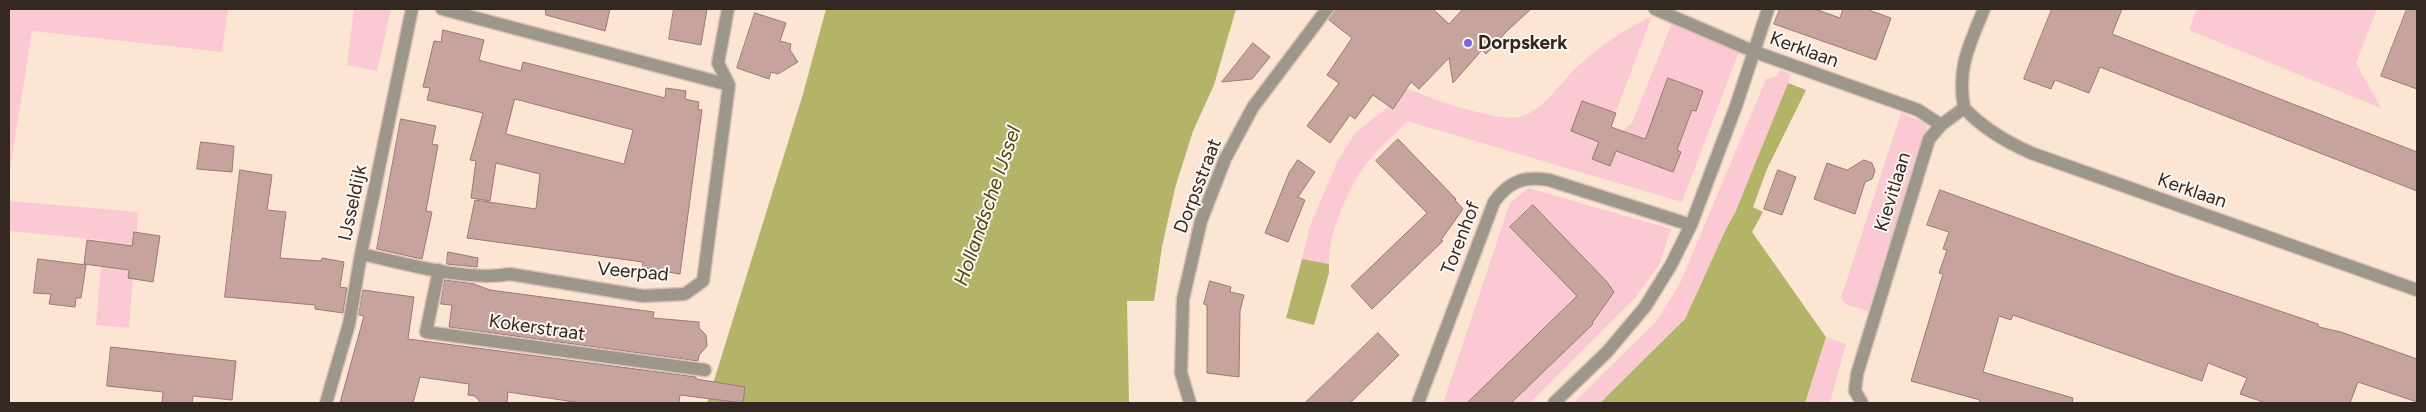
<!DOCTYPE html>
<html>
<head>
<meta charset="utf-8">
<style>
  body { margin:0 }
  #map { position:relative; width:2426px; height:412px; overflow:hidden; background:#fde5d4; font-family:Figtree,sans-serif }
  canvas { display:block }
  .frame { position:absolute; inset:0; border:10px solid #332821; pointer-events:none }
</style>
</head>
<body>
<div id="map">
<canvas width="2426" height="412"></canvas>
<div class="frame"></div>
</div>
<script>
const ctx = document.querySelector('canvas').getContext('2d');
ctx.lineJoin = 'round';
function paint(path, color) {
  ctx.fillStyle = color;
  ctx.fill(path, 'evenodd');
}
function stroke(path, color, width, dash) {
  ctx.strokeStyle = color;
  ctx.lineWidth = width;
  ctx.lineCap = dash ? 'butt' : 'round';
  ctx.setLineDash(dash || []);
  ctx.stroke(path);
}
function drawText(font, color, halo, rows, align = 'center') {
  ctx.font = font + ' Figtree,sans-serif';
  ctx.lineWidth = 4;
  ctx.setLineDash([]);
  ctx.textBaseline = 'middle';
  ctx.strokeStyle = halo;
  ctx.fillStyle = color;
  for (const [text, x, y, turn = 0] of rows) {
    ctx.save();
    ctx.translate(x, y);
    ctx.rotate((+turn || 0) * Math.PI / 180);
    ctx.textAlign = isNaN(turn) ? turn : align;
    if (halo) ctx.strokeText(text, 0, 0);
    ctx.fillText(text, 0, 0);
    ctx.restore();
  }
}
paint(new Path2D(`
  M9 9H228L222 52 32 31 9 176Z
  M354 9H391L377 71 347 65Z
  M2197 9H2377L2356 63 2381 108 2189 30Z
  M1652 16 1617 109 1600 123 1622 131 1632 123 1672 23 1740 49 1682 202 1407 121C1397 134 1382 144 1372 157 1350 182 1329 231 1329 264L1302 259 1309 228 1338 160 1356 132 1392 104 1402 86C1425 97 1495 122 1519 117 1544 111 1561 81 1579 65 1601 45 1625 29 1652 16Z
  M1780 70 1791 74 1788 83 1735 213 1726 229 1685 319 1600 403H1573L1656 322 1680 283 1766 79 1777 76Z
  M1901 113 1928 124 1868 311 1847 305 1841 298Z
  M1528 188 1671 229 1659 265 1636 297 1530 403H1443L1510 203Z
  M9 201 138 212 129 328 96 325 103 240 9 231Z
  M1826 337 1846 344 1830 403H1805Z`), '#fbc9d3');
paint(new Path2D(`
  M826 9H1236L1214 85 1193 131 1175 188 1162 247 1154 301H1127L1129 403H707L803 94Z
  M1788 83 1806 90 1767 169 1753 207 1763 212 1752 232 1826 337 1805 403H1600L1685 319 1726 229 1735 213Z
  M1302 259 1329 264V273L1314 325 1286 318Z`), '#b3b467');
const building = new Path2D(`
  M546 9H610L605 31 546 15Z
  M674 9H707L701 45 669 39Z
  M1335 9H1433L1449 24 1463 9H1531L1507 31 1486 54 1482 50 1453 83 1449 58 1419 89 1411 82 1393 109 1373 95 1355 119 1350 115 1330 143 1307 126 1339 83 1327 75 1352 38 1329 20Z
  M1780 9H1815L1840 18 1843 9H1866L1891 18 1876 60 1774 24Z
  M2052 9H2122L2112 34 2417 152V191L2100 67 2089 93 2055 80 2051 89 2024 79Z
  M2407 9H2417V89L2381 76Z
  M755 13 786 23 780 41 791 44 790 50 798 62 778 74 771 72 769 79 737 68Z
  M443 30 484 40 479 60 497 65 521 71 523 62 665 98 666 88 686 91 685 99 699 102 698 109 702 110 680 274 642 268 643 262 467 238 475 200 536 209 540 174 496 163 490 201 471 198 476 161 470 160 483 113 427 100 430 88 423 87 434 41 441 42ZM515 99 633 130 624 164 506 134Z
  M1253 43 1270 57 1252 79 1222 82Z
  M1668 78 1703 91 1696 111 1692 110 1677 150 1681 152 1673 172 1616 151 1610 166 1592 159 1599 142 1571 131 1582 101 1616 113 1611 127 1645 139Z
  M401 119 436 126 432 144 438 145 426 211 432 212 422 259 377 249Z
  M1398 139 1456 199 1455 200 1463 209 1441 240 1443 241 1372 309 1351 286 1427 213 1376 161Z
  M201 142 234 146 232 172 197 169Z
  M1298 160 1315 172 1298 197 1305 200 1288 242 1265 233 1289 173Z
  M1864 160 1872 163 1875 171 1872 179 1865 182 1855 214 1814 199 1827 163 1847 170Z
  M240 170 272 175 267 210 286 212 280 258 321 261 322 258 344 262 340 287 347 288 343 313 315 309V305L225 297Z
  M1778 170 1796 177 1782 215 1764 209Z
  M1940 190 2180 277 2318 324 2319 327 2341 332 2417 359V402L2358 382 2350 403H2266L2240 394 2247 378 2208 363 2202 381 2013 315 2011 320 1999 316 1983 372 2073 398 2072 403H1979L1980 400 1911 381 1943 274 1939 273 1947 250 1943 249 1949 232 1927 225Z
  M1533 205 1607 282 1614 292 1592 323 1593 324 1511 403H1467L1577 296 1510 227Z
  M134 232 160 236 153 282 128 278 129 270 84 264 87 240 132 246Z
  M448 252 478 258 477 267 447 264Z
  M38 259 86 265 81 298H76L75 307 49 304 51 294 34 293Z
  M445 280 474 284 490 290 654 312 653 318 699 322V328L706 335 707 346 699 355 698 361 449 327 452 305 441 304Z
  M1210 281 1231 287 1230 292 1244 295 1240 311 1239 377 1207 373V305L1204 304Z
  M363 290 414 297 408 339 696 377V379L745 387 743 403 680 395 679 403H581L508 392 507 403H481L475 396 468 395 469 384 420 377 413 403H340L364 316 359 315Z
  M1378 333 1399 355 1350 403H1305Z
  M111 347 236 361 232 400 193 396 192 403H162L163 392 107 386Z`);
paint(building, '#c6a39c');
stroke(building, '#9a7972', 1);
const minor = new Path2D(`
  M442 9 729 85 718 63 728 9
  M1655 9 1755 52 1918 110 1941 125
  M1964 108C1984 129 2005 141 2031 153L2417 290
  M1964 108C1957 67 1969 46 1984 9
  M361 254C404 263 467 282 510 274L643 296 685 294 703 281 729 85
  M439 270 426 332 705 370
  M326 403 349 324 361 254 412 9
  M1190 403 1181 373 1183 299 1201 221 1225 159 1253 107 1327 9
  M1418 403 1494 202C1509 181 1524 176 1549 180L1691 225
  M1554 403 1607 352 1645 307 1671 265 1691 225 1736 106 1768 9
  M1862 403 1855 391 1857 374 1929 139 1941 125 1964 108`);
stroke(minor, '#d9c3b4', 15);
stroke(minor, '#9d968a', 12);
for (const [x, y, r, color] of [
  [1468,43,5,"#7a65e0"]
]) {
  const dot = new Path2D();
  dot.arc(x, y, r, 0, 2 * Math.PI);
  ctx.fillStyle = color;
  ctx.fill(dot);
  stroke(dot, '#fcf6f2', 2);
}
drawText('bold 19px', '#332821', '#fcf6f2', [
  ["Dorpskerk",1478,43]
], 'left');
drawText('19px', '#332821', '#fcf6f2', [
  ["Kerklaan",1804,50,20],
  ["Dorpsstraat",1198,186,-69],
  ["Kerklaan",2192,191,19],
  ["Kievitlaan",1893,192,-73],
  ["IJsseldijk",353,203,-78],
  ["Torenhof",1461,238,-69],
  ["Veerpad",633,272,5],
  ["Kokerstraat",537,328,8]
]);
drawText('italic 20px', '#48470b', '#fcf6f2', [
  ["Hollandsche IJssel",988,206,-71]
]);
</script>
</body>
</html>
